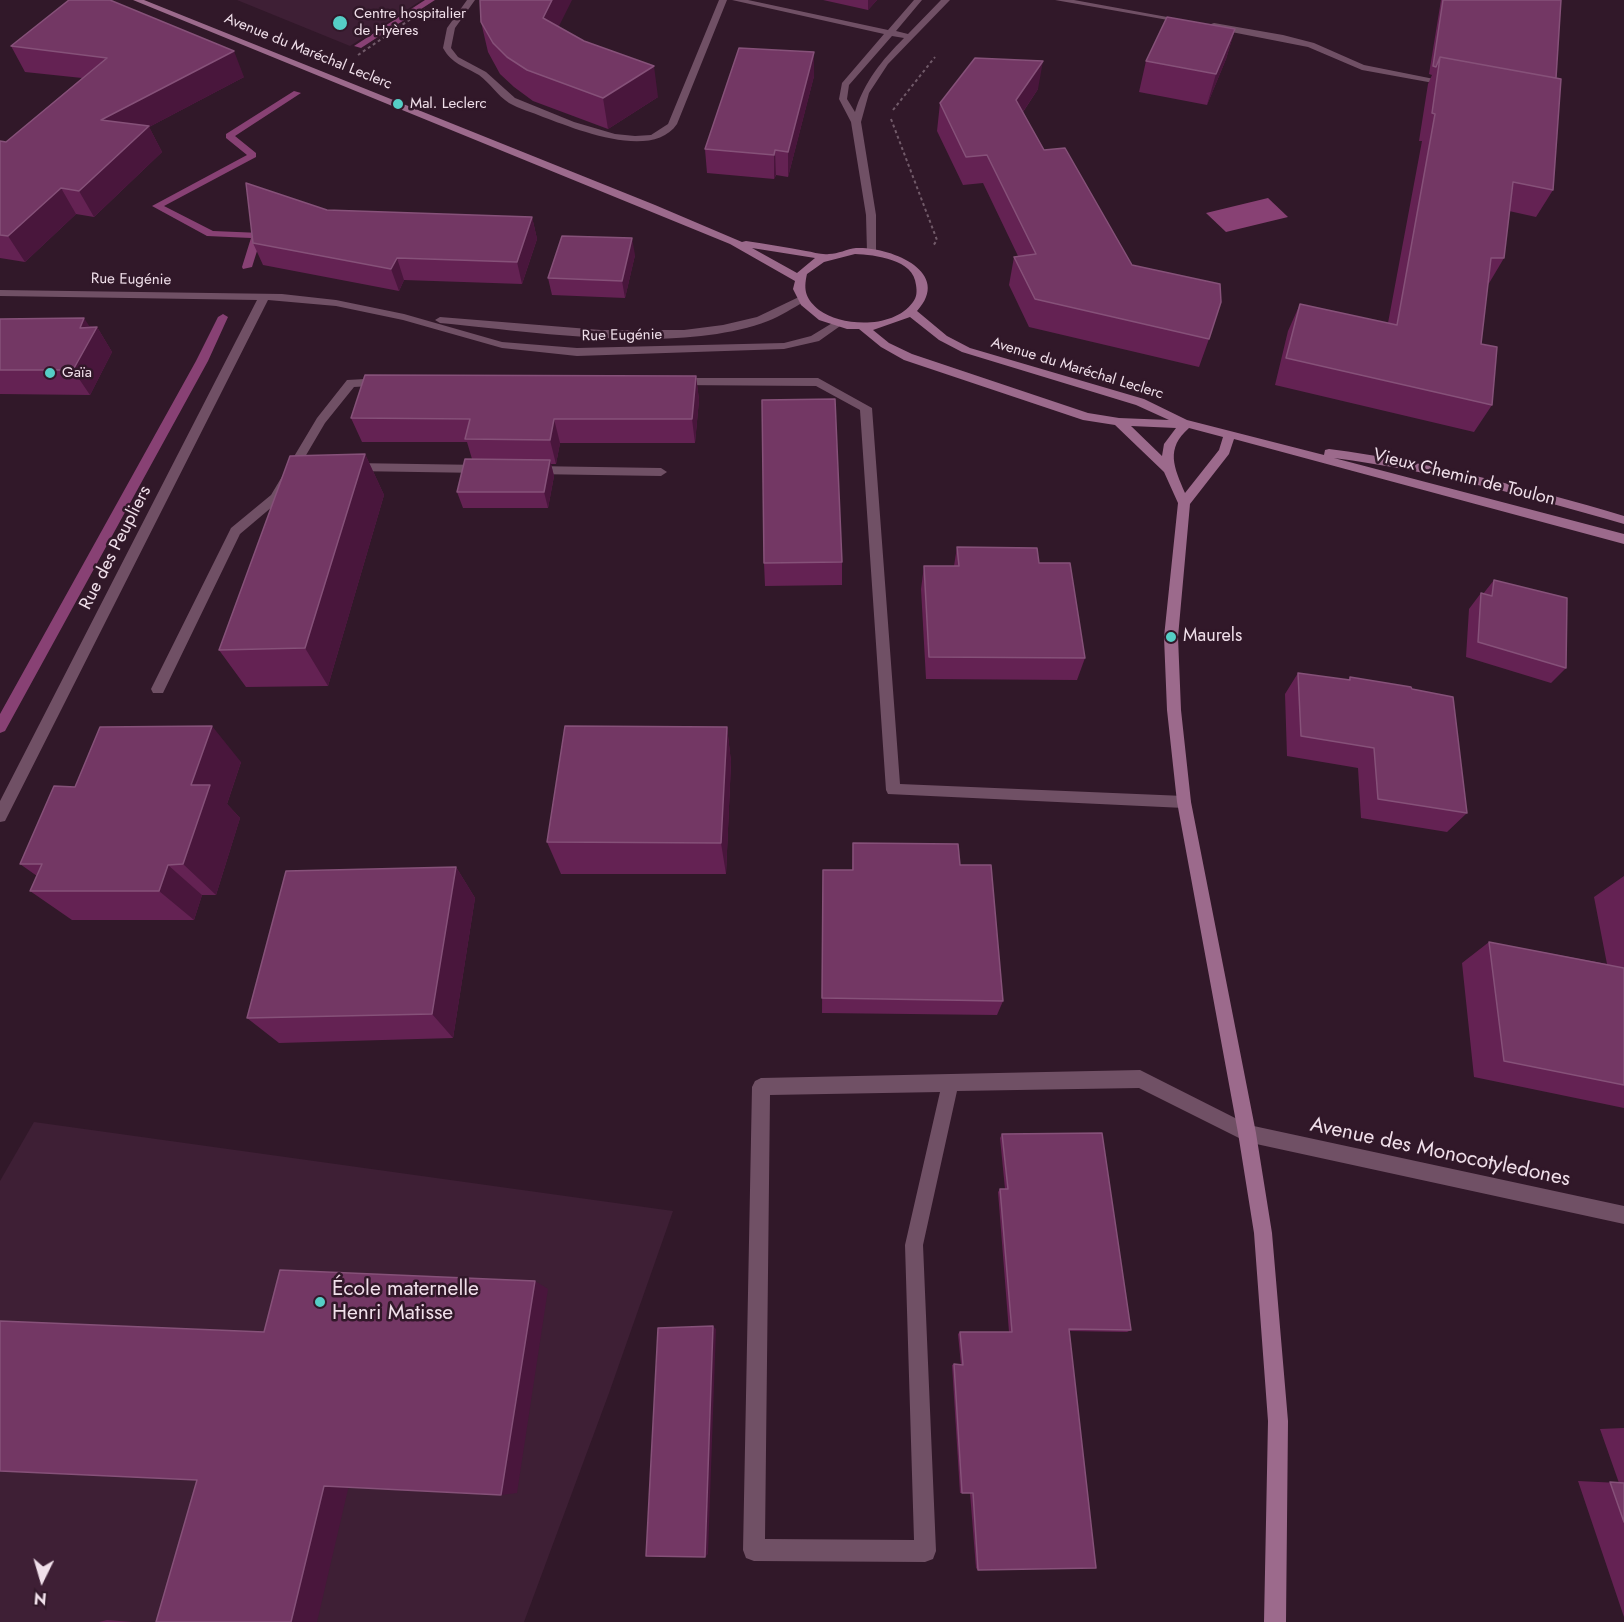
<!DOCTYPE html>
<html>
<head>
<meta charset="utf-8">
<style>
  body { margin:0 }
  #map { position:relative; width:1624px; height:1622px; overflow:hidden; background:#311829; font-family:Jost,sans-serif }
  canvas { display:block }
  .north { position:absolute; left:12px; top:1550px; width:60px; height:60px; -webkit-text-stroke:4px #311829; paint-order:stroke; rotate:185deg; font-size:16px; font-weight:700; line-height:24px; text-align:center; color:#f0dfea }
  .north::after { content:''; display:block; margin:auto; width:21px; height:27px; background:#f0dfea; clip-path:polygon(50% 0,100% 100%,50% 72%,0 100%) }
</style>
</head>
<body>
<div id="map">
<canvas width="1624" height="1622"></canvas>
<div class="north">N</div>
</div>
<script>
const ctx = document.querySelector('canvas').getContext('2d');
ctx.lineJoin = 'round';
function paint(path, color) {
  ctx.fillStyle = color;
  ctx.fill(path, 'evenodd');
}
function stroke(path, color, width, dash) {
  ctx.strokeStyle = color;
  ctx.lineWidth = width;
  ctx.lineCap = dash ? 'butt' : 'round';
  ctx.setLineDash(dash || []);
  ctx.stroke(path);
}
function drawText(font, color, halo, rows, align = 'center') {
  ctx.font = font + ' Jost,sans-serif';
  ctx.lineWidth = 5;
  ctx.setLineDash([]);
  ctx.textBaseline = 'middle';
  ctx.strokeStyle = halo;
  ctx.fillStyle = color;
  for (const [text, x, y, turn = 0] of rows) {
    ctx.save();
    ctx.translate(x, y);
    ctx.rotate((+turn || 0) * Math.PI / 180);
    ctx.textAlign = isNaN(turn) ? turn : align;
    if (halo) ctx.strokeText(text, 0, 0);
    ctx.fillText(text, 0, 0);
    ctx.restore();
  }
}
paint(new Path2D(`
  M237 0H422L350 46Z
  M34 1122 673 1211 609 1393 524 1622H0V1181Z`), '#3e1f35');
paint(new Path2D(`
  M1268 198 1288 217 1226 232 1206 213Z`), '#884174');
paint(new Path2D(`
  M425 0H435L361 48 354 46Z
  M294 91 301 93 235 136 256 153V157L164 206 213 231 261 233 262 235 252 267 243 269 242 267 251 238 207 236 152 206 247 155 226 138V134Z
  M223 314 228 317 208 361 5 731 0 733V714L196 361 218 317Z`), '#884174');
stroke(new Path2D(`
  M358 55 427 8
  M893 110 935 57
  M891 119 937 240 933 246`), '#715a69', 2, [3, 3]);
paint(new Path2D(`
  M467 0H475L455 28 451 48 458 57 486 72 515 98 574 122 615 134 635 136 651 135 668 124 719 0H727L677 124C652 161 576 129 543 117 532 112 519 109 509 103 497 95 490 83 479 75 464 66 452 64 443 48L447 28Z
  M732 0H748L888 30 914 0H922L896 31 908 34 941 0H950L888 64 869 93 861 122 876 215V254L867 252 866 215 851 122 839 99 842 83 884 34ZM892 36 904 38C882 60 864 82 855 112L847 99 849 85Z
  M1055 0H1074L1189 21 1185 23Z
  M1214 23 1283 35 1314 43 1364 65 1454 83 1450 86 1362 70 1308 47 1211 28V24Z
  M0 290 282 294 336 300 404 314 502 342 577 348 784 343 811 336 834 322H842L843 324 819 341 784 349 577 356 502 348 403 320 336 306 268 300 5 821 0 822V801L257 300 0 296Z
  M801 296 805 297V301C793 308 781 316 768 321 678 355 535 332 440 323L435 320 440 317 601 330H684L723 325 757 317Z
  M383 378 387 379V385L354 387 325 423 279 501 240 534 163 693H153L151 689 231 528 271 495 317 418 347 380Z
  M677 378H818L872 408 900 784 1184 796 1189 798 1191 802 1189 806 1184 808 888 794 886 790 860 410 816 386 673 385 671 382Z
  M353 463 482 465 488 469 482 473 353 471 347 467Z
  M533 466 661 468 667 472 661 476 533 474 527 470Z
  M1140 1070 1249 1125 1624 1206V1224L1247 1142 1139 1088 957 1091 923 1245 936 1551 933 1559 925 1562 754 1561 746 1558 743 1550 752 1087 755 1081 761 1078ZM940 1092 905 1245 914 1540 765 1539 770 1095Z`), '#705065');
paint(new Path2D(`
  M133 0H144L655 205 742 242 746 241C766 244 786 247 806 251 813 252 821 255 829 254 838 254 847 249 856 248 888 246 954 271 917 311L947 336 970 348 1144 399 1187 420 1324 455 1325 450 1329 449C1430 462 1527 487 1624 516V524C1528 496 1433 471 1334 458L1624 534V544L1234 439 1229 454 1190 504 1178 637 1181 710 1191 802 1256 1133 1272 1233 1288 1421 1286 1622H1264L1268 1421 1254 1233 1238 1133 1177 802 1167 710 1164 637 1178 503 1164 472 1115 425 1083 420 904 360 881 347 859 329H847L819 320 801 305 793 289 795 281 730 244ZM752 248 815 258 797 273ZM855 254C875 255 914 259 916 285 917 291 917 297 913 302 894 329 842 327 819 310 806 299 803 291 807 274L824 262ZM910 317 939 340 962 352 1136 405 1169 420 1119 418 1088 413 912 354 889 343 873 330ZM1131 426 1176 428 1164 444 1162 456ZM1189 428 1223 437 1219 450 1185 493C1174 467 1165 449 1189 428Z`), '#9c6a8c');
paint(new Path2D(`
  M69 0 244 77 149 127 162 152 94 217 76 214 25 262 0 258V141L6 142 82 78 25 72 11 46Z
  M823 0H877L868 10Z
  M1441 0H1561L1556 78 1553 190 1536 217 1509 211 1504 258 1488 285 1481 344 1492 405 1474 432 1275 385 1288 331 1300 304 1388 323 1422 141H1419L1428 84 1432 75 1429 74Z
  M481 22 559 27 658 97 608 129 533 101 514 87 500 74 488 52Z
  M1235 29 1226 59 1207 105 1139 92 1146 61Z
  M814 52V76L788 177 776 175 774 179 707 173 705 149Z
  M1038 89 1023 112 1044 150 1132 265 1209 339 1199 367 1029 327 1009 285 1014 257 1018 256 983 183 963 185 937 131 940 103Z
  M327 210 532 217 537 239 522 284 404 280 399 291 263 265 253 243Z
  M635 255 625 298 552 295 548 278Z
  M0 319 97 327 112 352 90 395 0 394Z
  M696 376 699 400 695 443H560L556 464H551L554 476 548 508H463L457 492 472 459 467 442H362L351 418Z
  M365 454 384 495 328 686 246 687 219 650Z
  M957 547 1039 563 1085 658 1077 680 926 679 921 589 924 566H954Z
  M842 562V585L765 586 764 563Z
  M1494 580 1566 668 1551 683 1466 657 1469 609 1481 593 1483 594Z
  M1298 673 1348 680 1350 677 1467 813 1447 832 1361 818 1358 768 1287 756 1285 694Z
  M727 727 731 762 726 874H561L547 842Z
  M241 762 227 804 240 818 216 895H202L194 920H72L30 891 37 876 20 864 75 787Z
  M853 843 960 865 1003 1001 997 1015 822 1013 823 870H852Z
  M456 867 475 898 453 1038 279 1043 247 1018Z
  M1624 876V1108L1474 1077 1462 963 1489 942 1607 964 1594 897Z
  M1002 1134 1131 1330 1127 1332 1069 1331 978 1570 976 1568 970 1493H960L952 1365 954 1364 961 1365 958 1334 960 1332H1009L998 1192 1000 1189H1005L1000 1138Z
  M1624 1428V1617L1578 1481 1619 1483 1600 1429Z
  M107 1620 133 1622H99Z`), '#642253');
paint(new Path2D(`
  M552 0H572L548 48 543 18Z
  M868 0H877L868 10Z
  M1235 29 1226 59 1207 105 1216 74Z
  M234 51 244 77 149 127 162 152 94 217 79 191 101 120Z
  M814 52V76L788 177V152Z
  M1043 61 1038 89 1012 128 1016 100Z
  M654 66 658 97 608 129 603 98Z
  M775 150 776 175 774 179V155Z
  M61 188 76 214 25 262 8 236Z
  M532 217 537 239 522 284 517 262Z
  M632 238 635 255 625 298 622 281Z
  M397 258 404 280 399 291 391 269Z
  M84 318 94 333 97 327 112 352 90 395 73 370 80 328Z
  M696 376 699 400 695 443 692 419Z
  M554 419 560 443 556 464 550 440Z
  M365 454 384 495 328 686 305 648Z
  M550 460 554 476 548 508 544 492Z
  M212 726 241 762 227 804 240 818 216 895 183 864 191 785Z
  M727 727 731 762 726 874 721 843Z
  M168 865 202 895 194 920 159 891Z
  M456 867 475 898 453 1038 432 1014Z
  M535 1281 548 1289 517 1493 501 1495Z
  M713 1326 716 1329 708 1554 705 1557Z
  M349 1485 317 1622H291L324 1486Z`), '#49163c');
const building = new Path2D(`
  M69 0H110L234 51 101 120 149 126 79 191 61 188 8 236 0 235V141L6 142 107 58 11 46Z
  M480 0H552L543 18 584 41 654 66 603 98 527 70 507 57 493 43 481 22Z
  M1443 0H1561L1556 78 1440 57 1436 67 1433 66Z
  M1167 17 1235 29 1216 74 1146 61Z
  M739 48 814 52 788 152 775 150 774 155 705 149Z
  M1440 57 1561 79 1553 190 1513 182 1504 258H1491L1481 344 1497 347 1492 405 1286 358 1300 304 1397 325 1435 114 1432 113Z
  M975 58 1043 61 1016 100 1044 150 1065 148 1132 265 1220 284 1221 302 1209 339 1035 299 1014 257 1036 254 987 155 966 157 940 103Z
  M246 183 327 210 532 217 517 262 397 258 391 269 253 243Z
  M562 236 632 238 622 281 548 278Z
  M84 318 80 328 97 327 73 370H0V319Z
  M365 375 696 376 692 419H554L550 440 465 439 470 419 351 418Z
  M835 399 842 562 764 563 762 400Z
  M365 454 305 648 219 650 290 456Z
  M465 459 550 460 544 492H457Z
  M957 547 1037 548 1039 563H1070L1085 658 929 657 924 566H959Z
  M1494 580 1567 598 1566 668 1478 642 1481 593 1492 596Z
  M1298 673 1350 680V677L1411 687 1412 689 1453 697 1467 813 1378 799 1374 748 1301 736Z
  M212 726 191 785H210L183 864 168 865 159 891H30L42 864H20L54 786 75 787 100 727Z
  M565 726 727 727 721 843 547 842Z
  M853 843 958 844 960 865H991L1003 1001 822 998 823 870H853Z
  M456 867 432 1014 247 1018 286 871Z
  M1489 942 1624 968V1085L1504 1061Z
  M1102 1133 1131 1330 1069 1329 1096 1568 978 1570 973 1493H962L954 1364 963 1365 960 1332H1012L1000 1189H1008L1002 1134Z
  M280 1270 535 1281 501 1495 324 1486 291 1622H156L197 1480 0 1471V1321L264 1332Z
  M713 1326 705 1557 646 1556 658 1328Z
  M1610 1482 1624 1483V1522Z`);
paint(building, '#733764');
stroke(building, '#865179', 1.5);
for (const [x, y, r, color] of [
  [340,23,8,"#55cec6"],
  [398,104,6,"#55cec6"],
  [50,373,6,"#55cec6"],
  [1171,637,6,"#55cec6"],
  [320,1302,6,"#55cec6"]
]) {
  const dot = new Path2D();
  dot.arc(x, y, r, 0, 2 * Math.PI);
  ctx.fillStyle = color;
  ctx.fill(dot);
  stroke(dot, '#311829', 2);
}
drawText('15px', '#f0dfea', '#311829', [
  ["Centre hospitalier",354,14],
  ["de Hyères",354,31],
  ["Mal. Leclerc",410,104],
  ["Gaïa",62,373]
], 'left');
drawText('15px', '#f0dfea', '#311829', [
  ["Avenue du Maréchal Leclerc",308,52,22],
  ["Rue Eugénie",131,280,1],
  ["Rue Eugénie",622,336,-1],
  ["Avenue du Maréchal Leclerc",1077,369,17]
]);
drawText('18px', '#f0dfea', '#311829', [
  ["Vieux Chemin de Toulon",1464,478,14],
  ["Rue des Peupliers",116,548,-63]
]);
drawText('18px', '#f0dfea', '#311829', [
  ["Maurels",1183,637]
], 'left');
drawText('21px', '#f0dfea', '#311829', [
  ["Avenue des Monocotyledones",1440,1153,12]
]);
drawText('21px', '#f0dfea', '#311829', [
  ["École maternelle",332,1290],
  ["Henri Matisse",332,1314]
], 'left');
</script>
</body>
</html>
